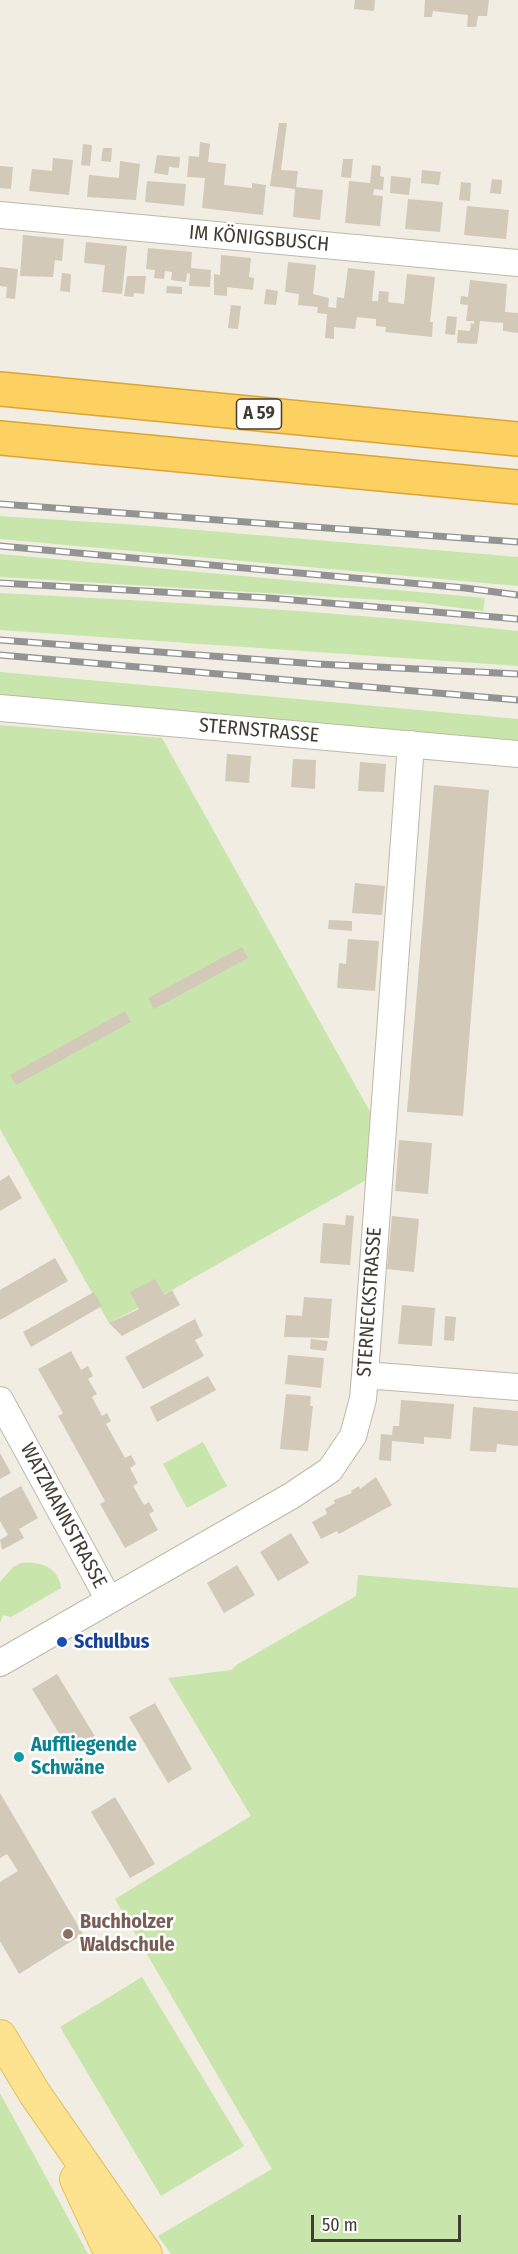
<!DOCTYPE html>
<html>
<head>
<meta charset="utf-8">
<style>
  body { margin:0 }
  #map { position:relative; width:518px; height:2254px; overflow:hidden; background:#f1ede2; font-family:"Fira Sans Condensed",sans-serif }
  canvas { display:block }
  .scale { position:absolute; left:311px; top:2215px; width:150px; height:27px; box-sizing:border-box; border:3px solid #423d33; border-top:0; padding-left:8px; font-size:18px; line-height:21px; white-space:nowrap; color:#423d33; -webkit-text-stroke:4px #fff; paint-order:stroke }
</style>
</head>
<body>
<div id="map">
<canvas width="518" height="2254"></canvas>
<div class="scale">50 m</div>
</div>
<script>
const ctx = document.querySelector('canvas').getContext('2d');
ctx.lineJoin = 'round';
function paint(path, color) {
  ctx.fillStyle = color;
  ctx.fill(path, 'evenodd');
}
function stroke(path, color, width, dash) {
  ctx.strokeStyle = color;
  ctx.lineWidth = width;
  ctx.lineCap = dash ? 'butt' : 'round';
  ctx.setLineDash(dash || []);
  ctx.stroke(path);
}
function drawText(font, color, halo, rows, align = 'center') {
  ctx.font = font + ' "Fira Sans Condensed",sans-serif';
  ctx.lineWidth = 5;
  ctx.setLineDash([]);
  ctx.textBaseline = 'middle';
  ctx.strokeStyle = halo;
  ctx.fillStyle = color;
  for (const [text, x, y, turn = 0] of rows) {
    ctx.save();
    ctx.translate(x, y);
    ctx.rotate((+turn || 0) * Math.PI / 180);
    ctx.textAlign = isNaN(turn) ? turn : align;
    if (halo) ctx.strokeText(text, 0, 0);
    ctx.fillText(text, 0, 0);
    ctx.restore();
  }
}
paint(new Path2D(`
  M0 516 138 525 518 557V586L0 539Z
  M0 554 485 598 483 611 415 602 0 577Z
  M0 593C173 602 346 612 518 631V666L0 630Z
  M0 672 518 719V742L0 698Z
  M0 725 162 738 373 1117 368 1179 172 1290 109 1323 0 1129Z
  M203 1442 227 1486 187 1508 163 1464Z
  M21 1563C40 1562 58 1566 61 1588L11 1617 3 1615 0 1623V1582L13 1567Z
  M358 1575 518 1588V2254H171L158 2236 272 2169 115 1899 251 1816 168 1678 231 1670 238 1664 356 1596Z
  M142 1977 244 2146 161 2196 60 2027Z
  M0 2093 88 2254H0Z`), '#c8e5ab');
paint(new Path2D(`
  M355 0H375L374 11 354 9Z
  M425 0H489L487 16H478L476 27H467L468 15 433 11 432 17H424Z
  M279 123H287L281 170 298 171 296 187 323 190 320 220 293 217 295 189 270 186Z
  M200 142 210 144 208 162 226 164 224 185 252 188V183L266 185 263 215 202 208 205 178 187 177 189 156 199 157Z
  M83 144 92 145 90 166 81 165Z
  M103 148H112L111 162 101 161Z
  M157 155 180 157 179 168 169 167 168 175 154 173Z
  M53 158 73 160 69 195 29 191 32 169 52 171Z
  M343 159H353L351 178 341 177Z
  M120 161 140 164 136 200 87 197 89 175 119 178Z
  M372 165 381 166 380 176 384 177 383 190 374 189 373 195 383 196 380 226 345 223 349 181 370 183Z
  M0 166 13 167 11 189 0 188Z
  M422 170 441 172 439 185 421 183Z
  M391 176 411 178 409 195 390 193Z
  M492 179 502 180 501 194 490 193Z
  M147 181 186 184 184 206 145 202Z
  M461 182 471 183 470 201 459 200Z
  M408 199 443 202 440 232 405 229Z
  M467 206 509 210 506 239 464 235Z
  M23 235 64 239 62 261 55 260 53 277 20 276Z
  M86 242 127 246 122 294 102 292 105 265 84 263Z
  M148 248 192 252 191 268 211 270 210 287 189 286 190 274 187 273 186 282 171 280 172 272 165 271 164 279 154 278 155 270 146 269Z
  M221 255 251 258 249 277 254 278 253 290 227 287V296L214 295V274L220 275Z
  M288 262 316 265 313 294 329 298 328 307 336 308 337 297 344 298 348 268 375 271 372 301H378L379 291 389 292 388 302 404 304 407 274 435 277 430 322H433L432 337 385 332 386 327 376 326V319L357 317 355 329 334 327V339L325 338 327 314 317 313 318 307 298 305 299 294 285 292Z
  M0 267 18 269 15 299 6 298 7 287 0 286Z
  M62 273 71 274 70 292 60 291Z
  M127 276H146L144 294 134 293 133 297 124 296Z
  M470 280 507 284 505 312 518 313V333L503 331V323L480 321 477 344 457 343 458 330 470 331 471 323 474 324V321H466L468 305 460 304 461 296 468 297Z
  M167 286 182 287V294L166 293Z
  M266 289 278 291 276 305 264 304Z
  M231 305 241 306 238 329 228 328Z
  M447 316 457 317 455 335 445 334Z
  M227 754 251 756 249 783 225 781Z
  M293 759 316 760 315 789 291 787Z
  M360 762 386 764 384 792 358 791Z
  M434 785 489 790 463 1116 407 1112Z
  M355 883 385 886 382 915 352 913Z
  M329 920 352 921V931L328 929Z
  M348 939 379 941 375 991 337 988 339 963 346 964Z
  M242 947 248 958 154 1009 148 998Z
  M125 1011 131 1022 16 1085 10 1075Z
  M399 1140 432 1143 428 1194 395 1191Z
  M9 1175 22 1198 0 1211V1181Z
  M346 1215 354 1216 350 1265 320 1263 323 1223 345 1225Z
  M392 1216 419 1219 414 1272 387 1269Z
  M55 1258 68 1281 0 1320V1290Z
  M155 1279 164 1295 172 1290 180 1305 122 1336 109 1323 139 1309 130 1292Z
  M94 1292 102 1306 31 1347 23 1332Z
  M304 1297 332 1299 329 1338 284 1337 286 1315 302 1316Z
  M402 1305 435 1308 432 1346 398 1344Z
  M445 1316 456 1317 454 1341 444 1340Z
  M195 1319 203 1336 195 1340 204 1356 143 1389 125 1357Z
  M311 1339 328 1341 326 1351 310 1349Z
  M71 1351 81 1370 88 1366 93 1376 88 1379 97 1394 92 1397 102 1416 107 1413 111 1421 106 1424 125 1458 131 1455 136 1464 130 1468 138 1483 133 1486 144 1505 149 1502 154 1511 149 1514 158 1530 125 1548 100 1504 105 1501 58 1416 63 1413 38 1369Z
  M288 1355 324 1358 321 1388 285 1384Z
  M208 1376 216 1390 157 1422 150 1407Z
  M286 1394 311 1396 310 1406H313L308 1451 280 1449Z
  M401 1400 454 1404 451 1439 424 1437V1444L392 1441 391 1461 379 1460 381 1434 392 1435 393 1426H399Z
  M473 1407 518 1411V1446L497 1444 496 1452 470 1451Z
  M0 1453 11 1473 0 1479Z
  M376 1477 392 1505 339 1534 337 1531 321 1539 312 1522 327 1514 325 1509 335 1503 334 1500 352 1493 351 1491 359 1486 360 1489Z
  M21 1486 38 1518 19 1529 24 1538 2 1550 0 1540 8 1535 0 1521V1498Z
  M291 1533 309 1563 278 1581 260 1552Z
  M237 1565 255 1595 224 1613 207 1583Z
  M57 1674 96 1738 71 1753 32 1689Z
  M155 1703 192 1769 168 1783 129 1717Z
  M0 1793 83 1934 19 1974 0 1941V1882L18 1871 7 1854 0 1858Z
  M115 1797 155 1864 130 1878 91 1812Z`), '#d2c9b8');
const minor = new Path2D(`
  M0 215 518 263
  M0 708 518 754
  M365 1375 518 1387
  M0 1400 109 1600
  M0 1663 291 1496 330 1470 353 1436 363 1399 365 1375 411 744`);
const major = new Path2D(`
  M0 2036 35 2094 146 2254
  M76 2179 111 2254`);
const highway = new Path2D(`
  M0 389 518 439
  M0 438 518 487`);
stroke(minor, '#bfb8a8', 28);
stroke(major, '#e1c160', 34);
stroke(highway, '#daa533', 36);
stroke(minor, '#fff', 26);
stroke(major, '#fde390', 32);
stroke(highway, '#fcd162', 33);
const rail = new Path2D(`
  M0 504 518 542
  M0 546 465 588 518 595
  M0 583 269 598 518 619
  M0 640 317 664 518 674
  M0 655 518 700`);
stroke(rail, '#939393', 7);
stroke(rail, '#fff', 4.5, [14]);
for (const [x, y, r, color] of [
  [62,1642,6,"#1a4fb4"],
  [19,1757,6,"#0f9aa8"],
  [68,1934,6,"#8d6e63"]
]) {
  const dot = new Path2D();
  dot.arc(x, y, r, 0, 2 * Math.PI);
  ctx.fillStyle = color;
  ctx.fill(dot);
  stroke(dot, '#fff', 2);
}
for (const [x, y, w] of [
  [259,414,45]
]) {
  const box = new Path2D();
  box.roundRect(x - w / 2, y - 15, w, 30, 4.5);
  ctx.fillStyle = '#fff';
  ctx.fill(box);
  stroke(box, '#423d33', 1.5);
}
drawText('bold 18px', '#423d33', null, [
  ["A 59",259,414]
]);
drawText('20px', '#423d33', '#fff', [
  ["IM KÖNIGSBUSCH",259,239,5],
  ["STERNSTRASSE",259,731,5],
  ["STERNECKSTRASSE",370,1302,-86],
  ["WATZMANNSTRASSE",63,1516,62]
]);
drawText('bold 20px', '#164399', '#fff', [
  ["Schulbus",74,1642]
], 'left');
drawText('bold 20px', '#0d838f', '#fff', [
  ["Auffliegende",31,1745],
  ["Schwäne",31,1768]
], 'left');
drawText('bold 20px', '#785e54', '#fff', [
  ["Buchholzer",80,1922],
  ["Waldschule",80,1945]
], 'left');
</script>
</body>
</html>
